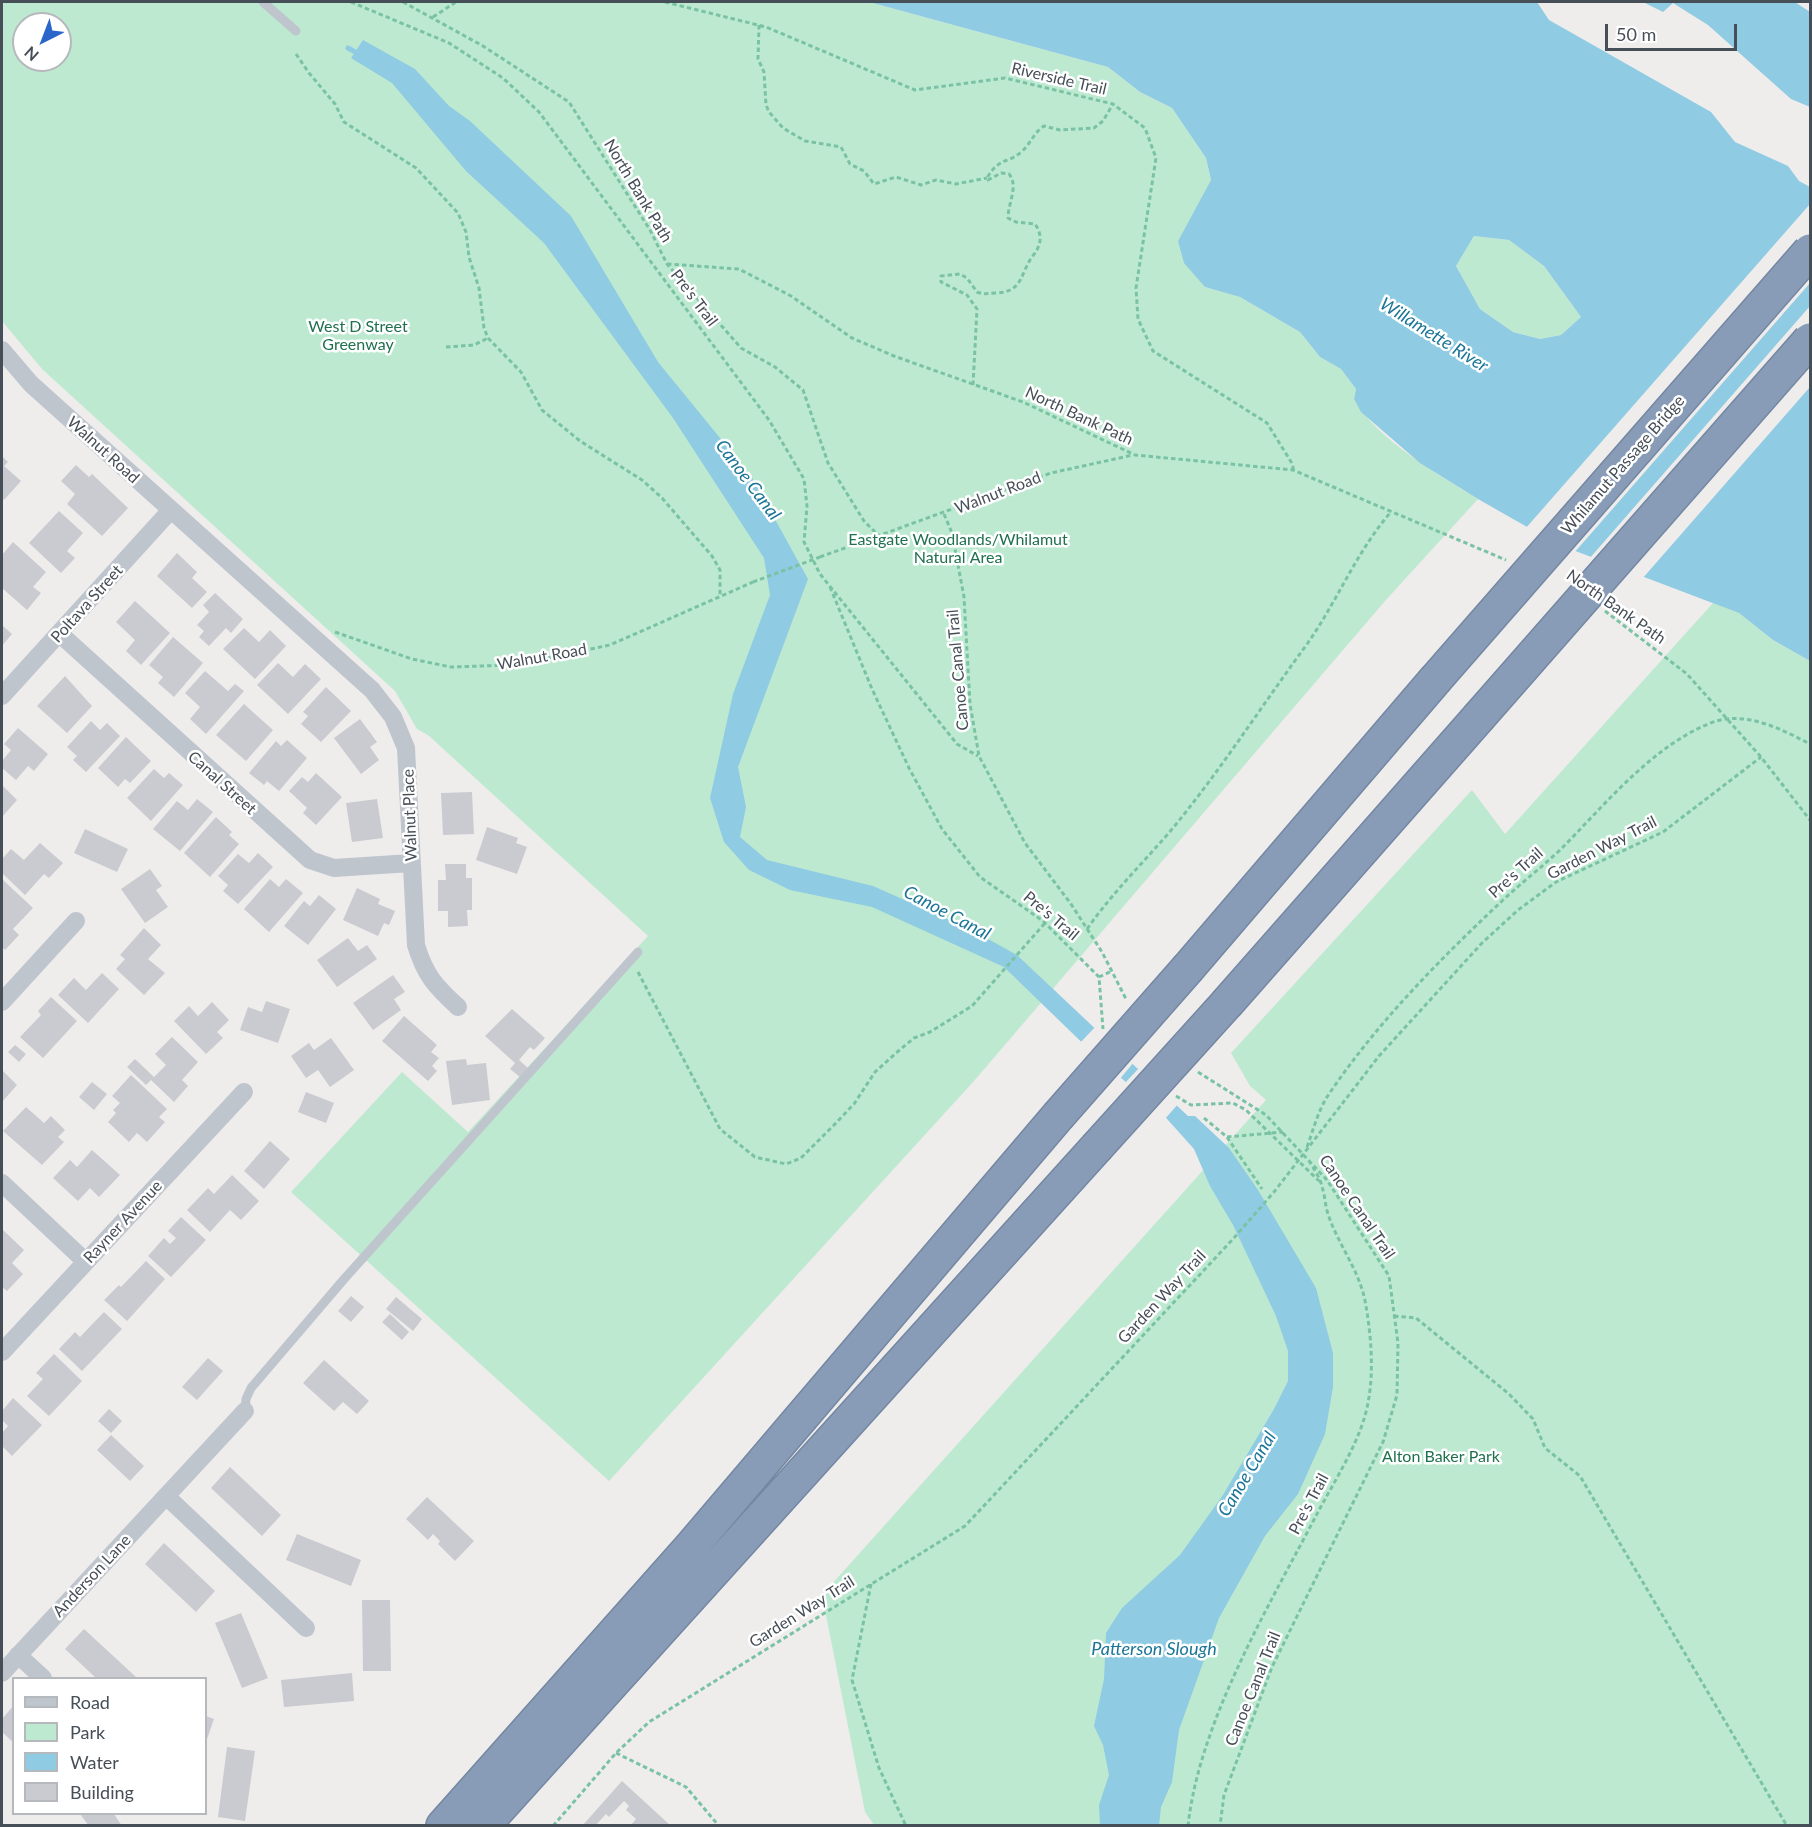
<!DOCTYPE html>
<html>
<head>
<meta charset="utf-8">
<style>
  body { margin:0 }
  #map { position:relative; width:1812px; height:1827px; overflow:hidden; background:#efecec; font-family:Lato,sans-serif }
  canvas { display:block }
  .frame { position:absolute; inset:0; border:3px solid #464e57; pointer-events:none }
  .legend { position:absolute; left:12px; top:1677px; width:195px; height:138px; box-sizing:border-box; background:#fff; border:2px solid #b5b8bc; margin:0; padding:8px 10px; list-style:none; font-size:18px; color:#464e57 }
  .legend li { display:flex; align-items:center; gap:12px; height:30px }
  .legend b { width:30px; border:2px solid #b5b8bc }
  .north { position:absolute; left:12px; top:12px; width:60px; height:60px; box-sizing:border-box; background:#fff; border:2px solid #b5b8bc; border-radius:50%; rotate:222deg; font-size:16px; font-weight:700; line-height:24px; text-align:center; color:#464e57 }
  .north::after { content:''; display:block; margin:auto; width:21px; height:27px; background:#2a66ca; clip-path:polygon(50% 0,100% 100%,50% 72%,0 100%) }
  .scale { position:absolute; left:1605px; top:24px; width:132px; height:27px; box-sizing:border-box; border:3px solid #464e57; border-top:0; padding-left:8px; font-size:18px; line-height:21px; white-space:nowrap; color:#464e57; -webkit-text-stroke:4px #fff; paint-order:stroke }
</style>
</head>
<body>
<div id="map">
<canvas width="1812" height="1827"></canvas>
<div class="frame"></div>
<ul class="legend">
<li><b style="height:8px;background:#bec5cd"></b>Road</li>
<li><b style="height:16px;background:#bee9d1"></b>Park</li>
<li><b style="height:16px;background:#8fcbe2"></b>Water</li>
<li><b style="height:16px;background:#cacbd0"></b>Building</li>
</ul>
<div class="north">N</div>
<div class="scale">50 m</div>
</div>
<script>
const ctx = document.querySelector('canvas').getContext('2d');
ctx.lineJoin = 'round';
function paint(path, color) {
  ctx.fillStyle = color;
  ctx.fill(path, 'evenodd');
}
function stroke(path, color, width, dash) {
  ctx.strokeStyle = color;
  ctx.lineWidth = width;
  ctx.lineCap = dash ? 'butt' : 'round';
  ctx.setLineDash(dash || []);
  ctx.stroke(path);
}
function drawText(font, color, halo, rows, align = 'center') {
  ctx.font = font + ' Lato,sans-serif';
  ctx.lineWidth = 5;
  ctx.setLineDash([]);
  ctx.textBaseline = 'middle';
  ctx.strokeStyle = halo;
  ctx.fillStyle = color;
  for (const [text, x, y, turn = 0] of rows) {
    ctx.save();
    ctx.translate(x, y);
    ctx.rotate((+turn || 0) * Math.PI / 180);
    ctx.textAlign = isNaN(turn) ? turn : align;
    if (halo) ctx.strokeText(text, 0, 0);
    ctx.fillText(text, 0, 0);
    ctx.restore();
  }
}
paint(new Path2D(`
  M2 2H869L1108 67 1140 92 1172 108 1206 158 1211 181 1178 241 1205 287 1240 297 1300 332 1320 357 1341 369 1356 389 1354 399C1376 439 1439 475 1478 499L1385 601 974 1081 609 1481 291 1192 402 1072 468 1132 648 936 428 735 417 729 395 691 42 369 2 321ZM24 24H60V60H24Z
  M1474 236 1509 240 1544 266 1581 317 1561 335 1540 339 1513 332 1480 309 1456 266Z
  M1713 603 1739 613 1773 640 1810 661V1825H874L865 1812 822 1595 1266 1100 1250 1086 1231 1053 1472 790 1505 834Z`), '#bee9d1');
paint(new Path2D(`
  M869 2H1537L1549 20 1711 112 1735 142 1788 166 1799 181 1810 187V661L1773 640 1739 613 1557 544 1478 499 1420 463 1361 412 1354 399 1356 389 1341 369 1320 357 1300 332 1240 297 1205 287 1184 263 1178 241 1211 180 1206 158 1172 108 1140 92 1108 67ZM1474 236 1509 240 1544 266 1581 317 1561 335 1540 339 1513 332 1480 309 1456 266Z
  M1643 2H1795L1810 12V107L1791 99 1708 25 1673 3 1663 12Z
  M363 40 415 69 449 106 470 121 571 216 658 362 751 476 808 579 738 767 746 807 740 837 767 860 873 886 970 929 1017 955 1188 1116H1195L1229 1148 1258 1190 1316 1288 1333 1353V1387L1325 1434 1298 1494 1265 1536 1219 1618 1179 1730 1172 1782 1161 1807 1159 1825H1100L1099 1805 1109 1775 1103 1745 1094 1726 1104 1679 1106 1633 1122 1608 1180 1555 1223 1495 1274 1409 1288 1381V1351L1276 1316 1233 1225 1210 1186 1194 1149 1159 1110 1101 1061 1004 967 872 907 790 890 749 870 724 842 710 798 733 694 770 595 764 558 673 418 544 243 466 171 392 83 351 58Z`), '#8fcbe2');
paint(new Path2D(`
  M1810 204V283L1574 553 1525 529Z
  M1810 306V387L1642 579 1589 559Z
  M1096 1026 1134 1062 1119 1080 1079 1044Z
  M1140 1067 1179 1103 1164 1120 1124 1084Z`), '#efecec');
stroke(new Path2D(`
  M348 48 359 54`), '#8fcbe2', 5);
paint(new Path2D(`
  M2 456 8 462 4 466 21 481 4 500 2 497Z
  M76 465 89 477 92 474 128 508 102 536 67 504 75 494 61 481Z
  M59 511 83 533 67 551 75 558 61 573 29 543Z
  M13 542 46 572 33 587 41 593 27 610 2 588V555Z
  M177 553 197 572 192 578 207 592 192 608 157 576Z
  M215 593 243 619 231 633 226 628 209 646 199 637 204 631 197 625 209 612 203 605Z
  M135 601 170 633 141 665 126 651 135 640 116 622Z
  M2 625 12 634 2 646Z
  M244 628 259 642 270 630 286 646 255 679 223 649Z
  M173 637 203 663 174 697 158 683 163 677 149 665Z
  M278 663 293 677 305 664 321 679 288 714 257 685Z
  M205 671 228 691 235 684 244 691 206 734 190 719 200 707 185 693Z
  M65 676 92 706 67 733 37 706Z
  M326 687 351 711 321 742 301 724 308 716 303 712Z
  M244 704 273 730 246 761 216 735Z
  M360 719 377 742 370 747 379 760 361 774 334 738Z
  M91 721 100 730 107 723 120 736 86 772 73 760 77 756 67 747Z
  M18 728 48 754 34 771 28 766 16 780 2 768V761L11 750 4 744Z
  M126 737 151 761 130 783 125 779 118 787 98 768Z
  M287 740 307 758 279 791 267 781 264 785 249 773 276 741 281 746Z
  M154 769 164 778 169 773 183 785 151 821 127 798Z
  M316 773 342 797 316 825 303 813 307 808 289 791 302 777 308 782Z
  M2 785 17 800 2 817Z
  M472 792 474 834 443 835 441 793Z
  M197 799 213 812 180 851 153 829 177 801 188 810Z
  M377 799 383 838 352 842 346 803Z
  M216 817 232 832 229 835 239 844 210 877 184 853Z
  M487 827 518 838 516 843 527 847 517 874 476 860Z
  M85 829 128 849 117 872 74 853Z
  M40 843 63 863 49 878 44 874 25 895 2 873V859L11 849 24 860Z
  M258 853 273 867 238 904 223 891 228 885 218 876 238 854 249 863Z
  M445 864H466V878H472V910H467L468 926 448 927V911H438V880H446Z
  M150 869 162 886 156 890 168 907 145 923 121 889Z
  M270 879 279 887 286 879 303 893 269 932 244 909Z
  M3 880 33 908 13 929 19 935 5 950 2 947Z
  M357 888 380 899 378 904 395 911 389 925 384 923 378 936 343 920Z
  M319 895 336 909 308 945 284 926 304 901 310 906Z
  M144 928 161 945 148 959 165 973 144 995 116 969 125 959 120 955Z
  M348 938 358 951 367 945 377 959 337 987 317 960Z
  M102 973 119 989 88 1023 58 995 74 978 86 990Z
  M393 975 405 992 394 999 401 1010 373 1030 353 1003Z
  M51 997 77 1021 43 1058 20 1037 41 1015 38 1011Z
  M266 1001 290 1009 278 1043 240 1030 248 1007 262 1012Z
  M212 1002 229 1020 217 1032 223 1038 206 1054 174 1021 189 1006 198 1016Z
  M512 1009 545 1038 534 1050 530 1047 519 1060 528 1068 520 1077 510 1069 515 1063 485 1036Z
  M404 1016 437 1045 431 1052 439 1058 432 1066 437 1071 428 1081 382 1041Z
  M172 1037 198 1062 182 1080 188 1086 174 1102 151 1080 146 1085 127 1067 135 1059 154 1077 166 1065 155 1054Z
  M331 1038 354 1070 330 1087 318 1070 306 1078 291 1056 309 1043 314 1050Z
  M15 1045 26 1054 19 1062 8 1052Z
  M466 1059 467 1065 486 1063 490 1100 452 1105 446 1061Z
  M2 1070 17 1085 2 1102Z
  M131 1075 167 1109 159 1117 165 1122 147 1142 137 1133 129 1142 108 1122 116 1113 113 1110 120 1103 112 1096Z
  M92 1082 107 1094 94 1110 79 1097Z
  M306 1092 334 1103 326 1123 298 1112Z
  M26 1107 44 1123 51 1116 65 1130 58 1137 64 1142 42 1165 3 1131Z
  M270 1141 290 1159 264 1189 244 1171Z
  M92 1150 120 1175 99 1197 90 1188 78 1201 53 1178 70 1160 77 1167Z
  M232 1175 259 1201 241 1220 230 1210 210 1232 187 1210 208 1188 214 1194Z
  M181 1217 206 1240 171 1277 148 1256 164 1238 170 1244 176 1238 168 1231Z
  M2 1229 24 1250 12 1263 23 1274 7 1291 2 1287Z
  M146 1261 165 1279 127 1321 104 1300 119 1285 121 1287Z
  M351 1296 364 1307 351 1322 338 1311Z
  M396 1297 422 1319 413 1331 386 1309Z
  M104 1312 122 1329 82 1371 59 1349 75 1332 80 1337Z
  M390 1314 409 1332 402 1340 382 1322Z
  M54 1354 82 1381 49 1416 27 1396 43 1379 36 1373Z
  M208 1358 223 1371 197 1400 182 1387Z
  M324 1360 369 1401 357 1414 343 1402 334 1411 303 1383Z
  M13 1398 42 1425 12 1456 2 1446V1433L8 1426 2 1420V1411Z
  M109 1409 122 1421 111 1433 98 1421Z
  M111 1435 144 1466 130 1481 97 1450Z
  M230 1467 281 1515 262 1536 211 1488Z
  M427 1497 474 1541 455 1561 438 1544 440 1541 433 1534 428 1540 406 1519Z
  M297 1534 361 1560 351 1586 286 1560Z
  M164 1543 215 1591 196 1612 145 1564Z
  M362 1600H390L391 1671H363Z
  M241 1613 268 1678 242 1688 215 1623Z
  M84 1629 136 1677 135 1678H96L65 1649Z
  M352 1673 354 1701 284 1707 281 1680Z
  M14 1705V1743L2 1732V1719Z
  M206 1716 214 1719 206 1742Z
  M227 1747 255 1751 245 1821 218 1817Z
  M622 1781 671 1826H630L636 1819 626 1810 629 1806 624 1801 609 1817 606 1814 595 1826H582Z
  M80 1814H114L122 1826H89Z`), '#cacbd0');
const highway = new Path2D(`
  M1189 967 1435 680
  M1228 1002 1478 718
  M443 1826 691 1547 1058 1116
  M483 1826 1096 1148`);
stroke(highway, '#7487a2', 36);
stroke(new Path2D(`
  M351 2 449 43 503 78 539 112 769 420 804 479 807 506 804 542 820 574 957 744 978 756
  M403 2 483 46 569 102 650 230 667 264 741 348 775 367 803 390 828 463 864 521 880 537
  M665 2 766 27 915 90 1005 78 1113 104 1145 128 1156 158 1136 288 1138 319 1153 351 1267 423 1293 465V470
  M433 17 456 2
  M759 25 758 59 764 72 766 105 769 112 783 128 805 141 841 147 850 164 864 171 874 184 896 177 921 185 936 180 956 184 987 178
  M296 54 309 73 335 104 344 122 416 168 458 213 466 232 469 257 479 288 484 328 488 338 521 372 542 410 580 441 642 480 662 498 712 556 720 570V597
  M667 264 739 269 791 296 852 338 894 356 1023 402 1135 455 1293 470 1506 560
  M446 347 474 345 488 338
  M973 385 977 309 967 295 941 282V276L960 274 967 278 977 292C984 295 989 293 996 293 1023 292 1020 274 1032 257 1040 247 1044 237 1035 224L1016 222 1008 218C1008 203 1019 186 1009 174L1001 173 988 180 987 178C999 157 1008 164 1021 152 1031 144 1033 133 1044 126L1060 130 1094 128 1103 121 1113 104
  M944 514 952 533 964 597 970 704 979 756 1025 843 1071 904 1102 952 1126 999
  M820 557 1051 473 1133 455
  M830 587 872 689 909 768 942 829 980 877 1043 921 1099 977 1103 1029
  M1605 611 1687 674 1761 757 1810 820
  M335 632 412 659 451 667 514 665 610 645 753 582
  M1087 929C1113 892 1144 862 1173 828 1219 772 1259 710 1302 651 1335 607 1354 555 1390 513
  M638 972 720 1129 755 1157 786 1164 801 1158 834 1125 854 1104 875 1072 896 1053 914 1038 930 1032 972 1006 1045 923
  M1099 977 1112 971
  M1198 1072 1266 1115 1327 1180 1389 1276 1398 1343 1397 1395 1383 1442 1272 1667 1224 1795 1220 1826
  M1176 1096 1191 1105 1233 1103 1246 1110 1319 1181
  M1204 1118 1227 1137 1262 1189
  M1227 1137 1283 1132
  M1307 1147C1313 1131 1318 1111 1327 1097 1375 1025 1439 960 1502 901 1521 883 1541 868 1560 850 1604 806 1649 749 1708 724 1743 709 1779 728 1810 744
  M1394 1316 1416 1318 1509 1394 1533 1419 1545 1448 1580 1476 1787 1826
  M871 1584 852 1680 879 1768 906 1826
  M616 1753 686 1787 719 1826
  M553 1826 616 1753 649 1722 965 1526 1233 1239 1274 1192 1379 1056 1482 943 1518 910 1556 882 1663 832 1761 757
  M1188 1826C1199 1722 1270 1604 1318 1512 1334 1482 1354 1451 1364 1419 1375 1384 1372 1341 1366 1306 1361 1272 1338 1245 1328 1214 1325 1205 1325 1195 1322 1187 1320 1177 1313 1168 1308 1159`), '#79c3a4', 3, [4.5, 3]);
stroke(new Path2D(`
  M263 2 296 31
  M245 1411 246 1399 251 1388 345 1278 638 952`), '#bec5cd', 9);
stroke(new Path2D(`
  M2 350 31 384 372 690 393 717 406 748 416 945C425 975 435 986 458 1007
  M60 634 310 860 334 868 411 863
  M2 696 170 511
  M2 1002 76 921
  M2 1183 85 1261
  M2 1352 244 1092
  M166 1496 306 1628
  M18 1655 43 1678
  M2 1673 245 1411`), '#bec5cd', 18);
stroke(highway, '#889cb7', 33);
const highwayBridge = new Path2D(`
  M1435 680 1810 251
  M1478 718 1810 340
  M1058 1116 1189 967
  M1096 1148 1228 1002`);
stroke(highwayBridge, '#7487a2', 36, []);
stroke(new Path2D(`
  M753 582 820 557`), '#79c3a4', 3, [4.5, 3]);
stroke(highwayBridge, '#889cb7', 33);
drawText('16px', '#464e57', '#fff', [
  ["Riverside Trail",1059,79,13],
  ["North Bank Path",638,191,59],
  ["Pre's Trail",694,298,53],
  ["North Bank Path",1079,416,25],
  ["Walnut Road",103,450,42],
  ["Whilamut Passage Bridge",1623,465,-49],
  ["Walnut Road",998,493,-21],
  ["Poltava Street",87,604,-48],
  ["North Bank Path",1616,607,35],
  ["Walnut Road",542,657,-10],
  ["Canoe Canal Trail",958,670,-95],
  ["Canal Street",222,783,42],
  ["Walnut Place",410,815,-92],
  ["Garden Way Trail",1602,848,-27],
  ["Pre's Trail",1516,873,-42],
  ["Pre's Trail",1051,916,40],
  ["Canoe Canal Trail",1357,1207,56],
  ["Rayner Avenue",123,1222,-47],
  ["Garden Way Trail",1162,1297,-47],
  ["Pre's Trail",1309,1504,-62],
  ["Anderson Lane",92,1576,-47],
  ["Garden Way Trail",802,1612,-32],
  ["Canoe Canal Trail",1253,1689,-68]
]);
drawText('16px', '#1f704d', '#fff', [
  ["West D Street",358,327],
  ["Greenway",358,345],
  ["Eastgate Woodlands/Whilamut",958,540],
  ["Natural Area",958,558],
  ["Alton Baker Park",1441,1457]
]);
drawText('italic 18px', '#1a7597', '#fff', [
  ["Willamette River",1434,335,32],
  ["Canoe Canal",748,480,53],
  ["Canoe Canal",947,913,28],
  ["Canoe Canal",1247,1474,-59],
  ["Patterson Slough",1154,1649]
]);
</script>
</body>
</html>
